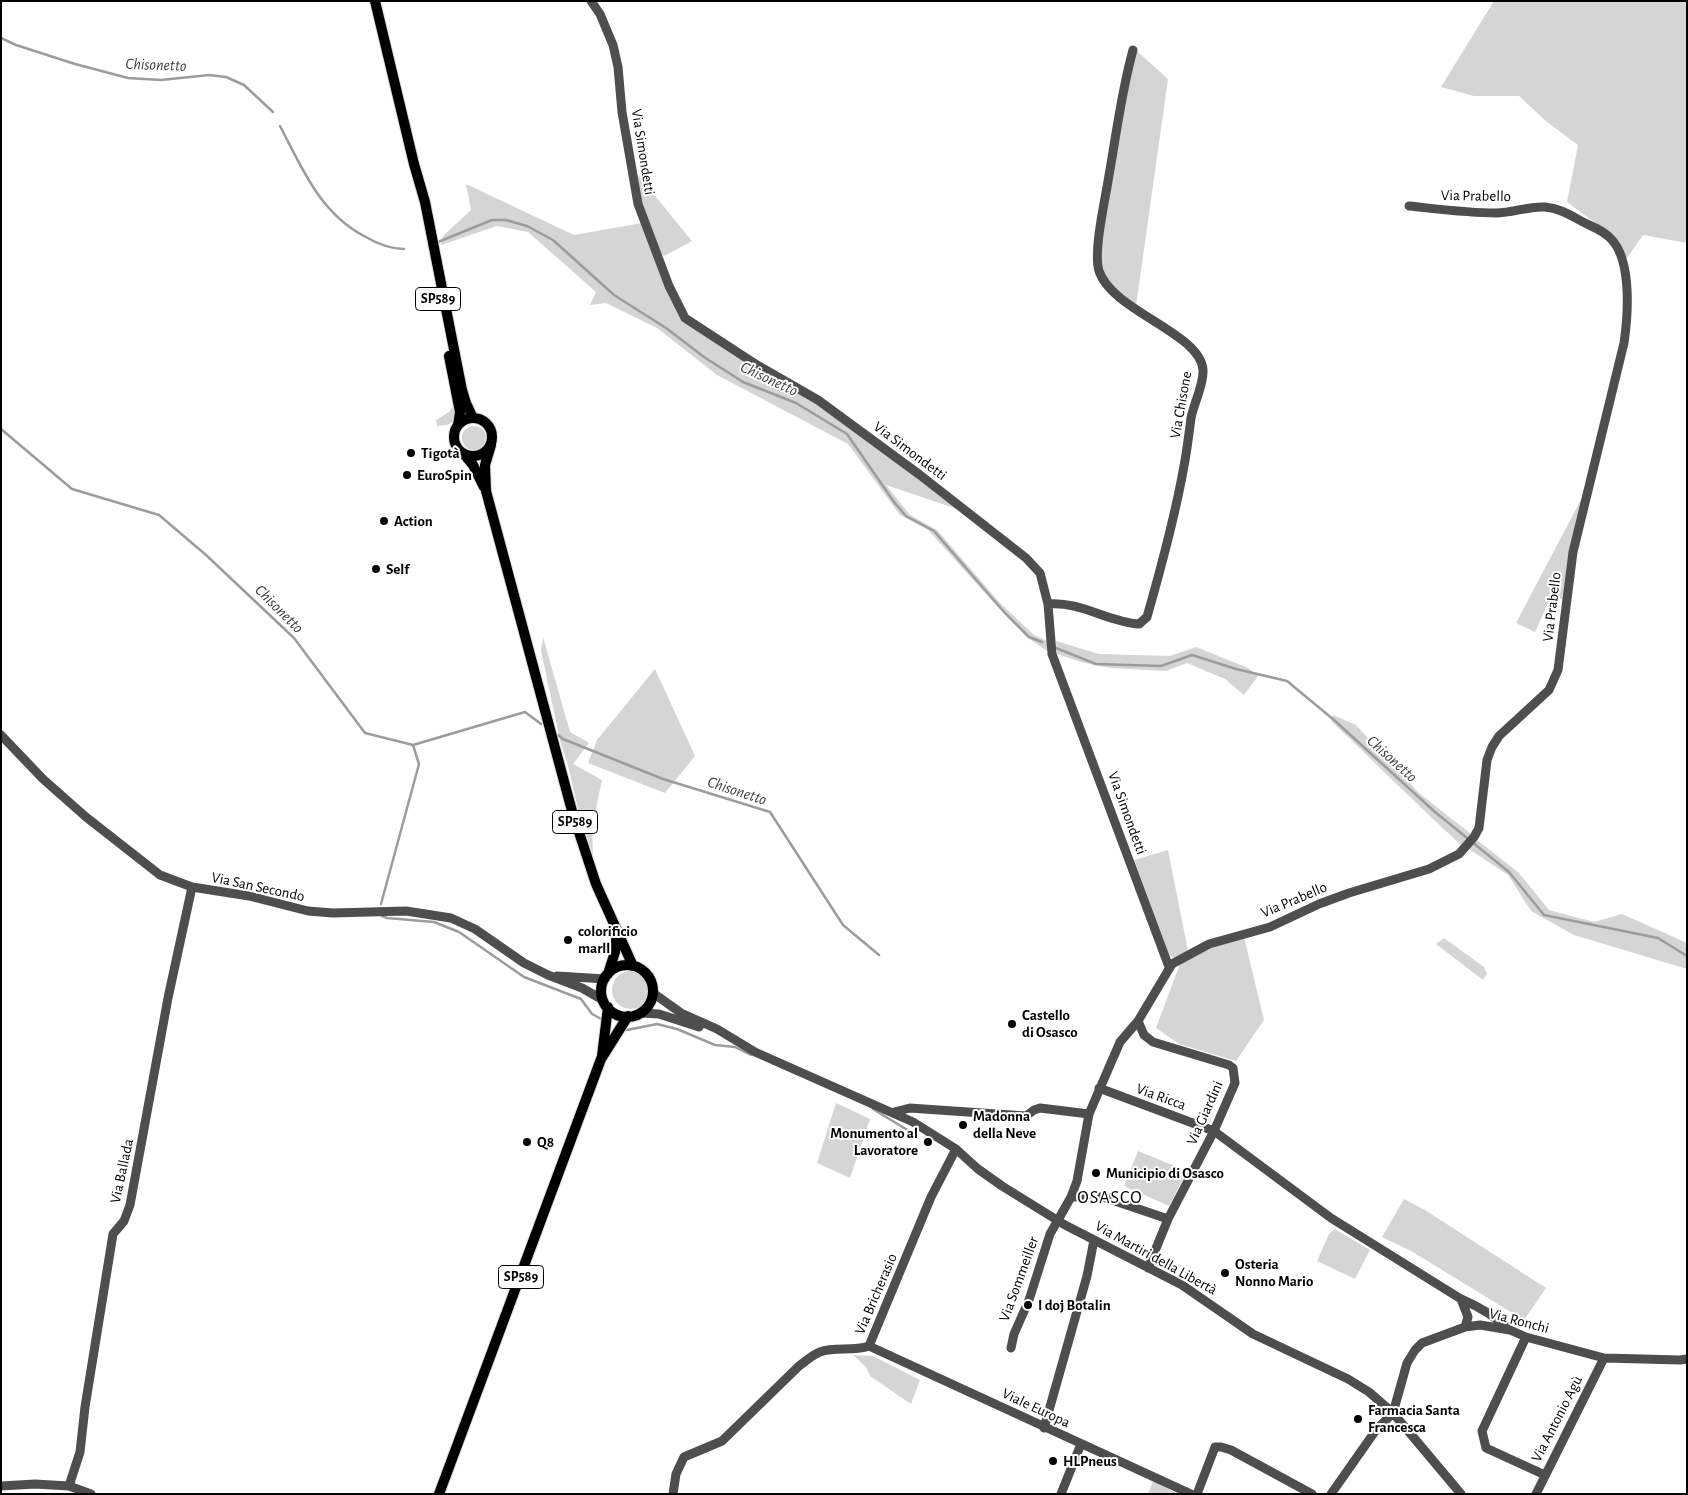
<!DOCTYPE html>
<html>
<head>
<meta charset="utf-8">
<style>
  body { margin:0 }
  #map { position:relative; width:1688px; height:1495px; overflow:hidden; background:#fff; font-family:"Alegreya Sans",sans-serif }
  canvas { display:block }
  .frame { position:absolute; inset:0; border:2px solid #000; pointer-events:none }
</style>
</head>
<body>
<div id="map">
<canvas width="1688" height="1495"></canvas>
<div class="frame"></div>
</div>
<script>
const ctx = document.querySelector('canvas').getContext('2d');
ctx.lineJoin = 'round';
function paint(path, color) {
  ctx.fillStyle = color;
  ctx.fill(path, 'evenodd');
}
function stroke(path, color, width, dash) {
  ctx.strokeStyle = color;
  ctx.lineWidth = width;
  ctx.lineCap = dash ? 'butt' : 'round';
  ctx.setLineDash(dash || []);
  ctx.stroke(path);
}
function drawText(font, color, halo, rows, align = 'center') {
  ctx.font = font + ' "Alegreya Sans",sans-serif';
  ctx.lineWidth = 4;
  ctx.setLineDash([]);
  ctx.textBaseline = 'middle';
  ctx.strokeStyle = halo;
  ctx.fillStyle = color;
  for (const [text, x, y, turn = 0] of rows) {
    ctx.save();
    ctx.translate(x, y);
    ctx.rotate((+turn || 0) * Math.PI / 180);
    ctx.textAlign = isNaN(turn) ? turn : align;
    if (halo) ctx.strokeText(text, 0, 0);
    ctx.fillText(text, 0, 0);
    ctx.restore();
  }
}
paint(new Path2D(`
  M1494 1H1687V243L1643 235 1627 258 1615 238 1567 202 1578 145 1547 122 1519 96H1474L1441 87Z
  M1137 51 1168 79 1136 306C1115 289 1104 285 1099 256L1128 79Z
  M638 175 692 241 664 256 659 253 640 201Z
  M466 184 574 235 642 223 678 314 733 355 819 404 960 510 886 485 910 515 937 530 1001 604 1034 635 1047 641V651L1028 638 995 604 928 530 900 515 848 444 717 375 657 328 606 303 590 305 596 292 528 232 497 226 441 245 443 236 471 210Z
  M456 404 455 421 447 425 437 426 436 420 449 412 454 405Z
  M462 438a12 12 0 1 1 24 0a12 12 0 1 1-24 0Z
  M1585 492 1564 600 1552 594 1535 632 1516 623Z
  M543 637 570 732 589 743 573 764 602 780 592 827 593 855 579 813 568 766 560 740 541 651Z
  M1056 641 1099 654 1170 656 1196 647 1248 668 1258 676 1244 695 1225 679 1187 663 1166 671 1110 668 1085 663 1057 654Z
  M655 669 695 756 665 793 588 763 597 740Z
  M1333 715 1356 725 1419 793 1471 834 1461 845C1417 805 1375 762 1331 721Z
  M1477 840 1519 873 1549 910 1594 922 1622 914 1687 943V969L1574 935 1531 911 1508 875 1469 849Z
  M1168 850 1188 951 1173 958 1169 954 1134 860Z
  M1244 937 1264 1020 1236 1061 1179 1044 1156 1028 1180 964 1211 947Z
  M1444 938 1484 967 1487 974 1483 980 1436 944Z
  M612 990a19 19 0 1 1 38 0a19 19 0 1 1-38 0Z
  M836 1103 870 1119 850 1178 817 1163Z
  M1138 1151 1187 1171 1169 1206 1124 1186Z
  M1404 1199 1425 1210 1546 1288 1524 1320 1411 1251 1382 1237Z
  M1335 1229 1370 1250 1355 1279 1317 1261 1329 1234Z
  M853 1355 873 1356 920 1380 911 1404 870 1376 866 1367Z
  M1153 1481 1178 1494H1148Z`), '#d5d5d5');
stroke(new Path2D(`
  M1 38 16 45 75 64 128 78 161 80 209 75 226 77 244 85 273 112
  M280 126C302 168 320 213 364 236 376 243 390 249 404 249
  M438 242 492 220H506L527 226 553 240 614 295 666 328 704 357 743 382 796 403 847 434 894 502 906 516 934 531 1004 612 1029 637 1042 642
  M1 429 72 489 159 515 206 555 294 638 365 733 413 745 525 712 541 724
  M1056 648 1096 664 1161 666 1192 655 1236 669 1287 681 1334 720 1435 812 1509 872 1544 915 1658 938 1687 956
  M558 735 563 739 663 779 770 812 843 925 879 955
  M381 904 419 764 413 745
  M382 916 387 918 434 922 459 932 524 977 581 999 592 1014 603 1020
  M627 1030 657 1024 677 1029 715 1045 735 1047 751 1055
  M873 1109 909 1131`), '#9c9c9c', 2.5);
const major = new Path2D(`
  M375 1 414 164 425 202 462 390 466 403 473 418
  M449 356 460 412 458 425
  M454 437a19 19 0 1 1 38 0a19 19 0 1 1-38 0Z
  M491 445 485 465 486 491 572 811 596 884 633 966
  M464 454 473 465 484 487
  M601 991a26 26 0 1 1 52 0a26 26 0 1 1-52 0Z
  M608 974 615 952 617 931
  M602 1056 608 1007
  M439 1494 601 1059 628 1016`);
stroke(major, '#dbdbdb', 12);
stroke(new Path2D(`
  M591 1 600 14 613 45 618 67 622 112 638 204 669 286 685 318 757 365 818 400 920 475 1026 558 1040 573 1048 604 1052 654 1169 967
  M1048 604C1080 601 1108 622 1139 624L1147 617C1161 568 1175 517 1184 466 1187 450 1189 434 1191 418 1194 403 1204 384 1203 370 1201 333 1112 311 1099 271 1093 252 1105 201 1108 181 1116 137 1121 93 1133 50
  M1 735 43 779 86 817 160 875 192 887 249 896 308 911 333 913 406 911 451 918 475 929 524 963 548 975 582 988 603 1000
  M557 976 605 979
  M653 993 681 1013 717 1029 755 1052 913 1122 956 1149 978 1169 1002 1186 1065 1225 1182 1285 1253 1334 1348 1379 1369 1392 1393 1413 1461 1494
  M641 1013 659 1014 699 1027
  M1138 1021 1144 1035 1153 1042 1229 1065 1233 1068 1235 1083 1214 1131 1168 1219 1148 1268
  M1114 1056 1120 1042 1138 1021 1172 964 1209 944 1270 927 1319 904 1349 893 1429 869 1459 854 1474 837 1479 828 1487 760 1492 747 1499 736 1549 690 1558 670 1573 552 1624 343C1628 316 1632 262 1612 240 1605 231 1593 227 1583 222 1570 215 1559 208 1545 207 1528 206 1513 213 1496 213 1467 213 1438 209 1409 206
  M1099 1088 1214 1131 1331 1218 1461 1299C1480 1307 1495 1316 1510 1330
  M894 1112 910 1108 924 1109 1026 1116 1034 1110 1040 1108 1089 1114
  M1071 1197 1077 1181 1089 1114 1113 1058
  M1461 1299 1468 1317 1465 1327
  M1526 1337 1482 1431 1486 1448 1545 1475
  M869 1346 1191 1494
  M1011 1348 1014 1334 1029 1300 1050 1234 1071 1197H1103L1168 1219
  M1044 1428 1087 1276 1094 1240
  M1 1486 35 1484 69 1486 91 1494
  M69 1486 80 1452 85 1407 113 1234 124 1221 130 1205 168 998 192 887
  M673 1494 676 1474 684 1457 722 1441 799 1366C806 1361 812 1355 820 1352 835 1346 852 1352 869 1346L931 1197 956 1149
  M1061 1494 1081 1444
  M1197 1494 1215 1447H1221L1231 1450 1312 1494
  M1331 1494 1376 1430 1393 1413 1407 1363 1415 1350 1422 1343 1465 1327 1480 1325 1510 1330 1526 1337 1604 1358 1680 1360 1687 1359
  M1536 1494 1604 1358`), '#4e4e4e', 9);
stroke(major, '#000', 10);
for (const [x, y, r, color] of [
  [411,453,5,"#000"],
  [407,475,5,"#000"],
  [384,521,5,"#000"],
  [376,569,5,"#000"],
  [568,940,5,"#000"],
  [1012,1024,5,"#000"],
  [963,1125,5,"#000"],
  [527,1142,5,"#000"],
  [928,1142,5,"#000"],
  [1096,1173,5,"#000"],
  [1225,1273,5,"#000"],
  [1028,1305,5,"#000"],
  [1358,1419,5,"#000"],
  [1053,1461,5,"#000"]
]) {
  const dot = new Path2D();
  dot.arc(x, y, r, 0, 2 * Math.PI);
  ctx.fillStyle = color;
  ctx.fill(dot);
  stroke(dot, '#fff', 2);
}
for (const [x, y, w] of [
  [438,299,45],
  [575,822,45],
  [521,1277,45]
]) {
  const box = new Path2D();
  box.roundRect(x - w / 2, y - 11.5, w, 23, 4);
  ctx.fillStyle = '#fff';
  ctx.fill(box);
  stroke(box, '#000', 1);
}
drawText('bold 14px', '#000', null, [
  ["SP589",438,299],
  ["SP589",575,822],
  ["SP589",521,1277]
]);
drawText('15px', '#000', '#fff', [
  ["Via Simondetti",643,152,81],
  ["Via Prabello",1476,196,1],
  ["Via Chisone",1181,405,-80],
  ["Via Simondetti",910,451,37],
  ["Via Prabello",1552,607,-83],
  ["Via Simondetti",1127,813,70],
  ["Via San Secondo",258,887,12],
  ["Via Prabello",1294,900,-23],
  ["Via Ricca",1161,1097,20],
  ["Via Giardini",1205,1113,-66],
  ["Via Ballada",122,1171,-78],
  ["Via Martiri della Libertà",1156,1258,29],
  ["Via Sommeiller",1019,1279,-70],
  ["Via Bricherasio",876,1294,-67],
  ["Via Ronchi",1519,1321,15],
  ["Viale Europa",1036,1408,25],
  ["Via Antonio Agù",1557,1419,-63]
]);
drawText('bold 15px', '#000', '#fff', [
  ["Tigotà",421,453],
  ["EuroSpin",417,475],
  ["Action",394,521],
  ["Self",386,569],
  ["colorificio",578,931],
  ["marll",578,948],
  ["Castello",1022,1015],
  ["di Osasco",1022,1032],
  ["Madonna",973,1116],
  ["della Neve",973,1133],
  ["Monumento al",918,1133,"right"],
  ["Lavoratore",918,1150,"right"],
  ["Q8",537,1142],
  ["Municipio di Osasco",1106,1173],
  ["Osteria",1235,1264],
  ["Nonno Mario",1235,1281],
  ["I doj Botalin",1038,1305],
  ["Farmacia Santa",1368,1410],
  ["Francesca",1368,1427],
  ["HLPneus",1063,1461]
], 'left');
drawText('italic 16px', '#3d3d3d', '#fff', [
  ["Chisonetto",156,65,2],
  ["Chisonetto",769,379,25],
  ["Chisonetto",279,609,45],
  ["Chisonetto",1392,759,42],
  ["Chisonetto",737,791,18]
]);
ctx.letterSpacing = '1px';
drawText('18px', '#000', '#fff', [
  ["OSASCO",1110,1198]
]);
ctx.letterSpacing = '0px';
</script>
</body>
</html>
